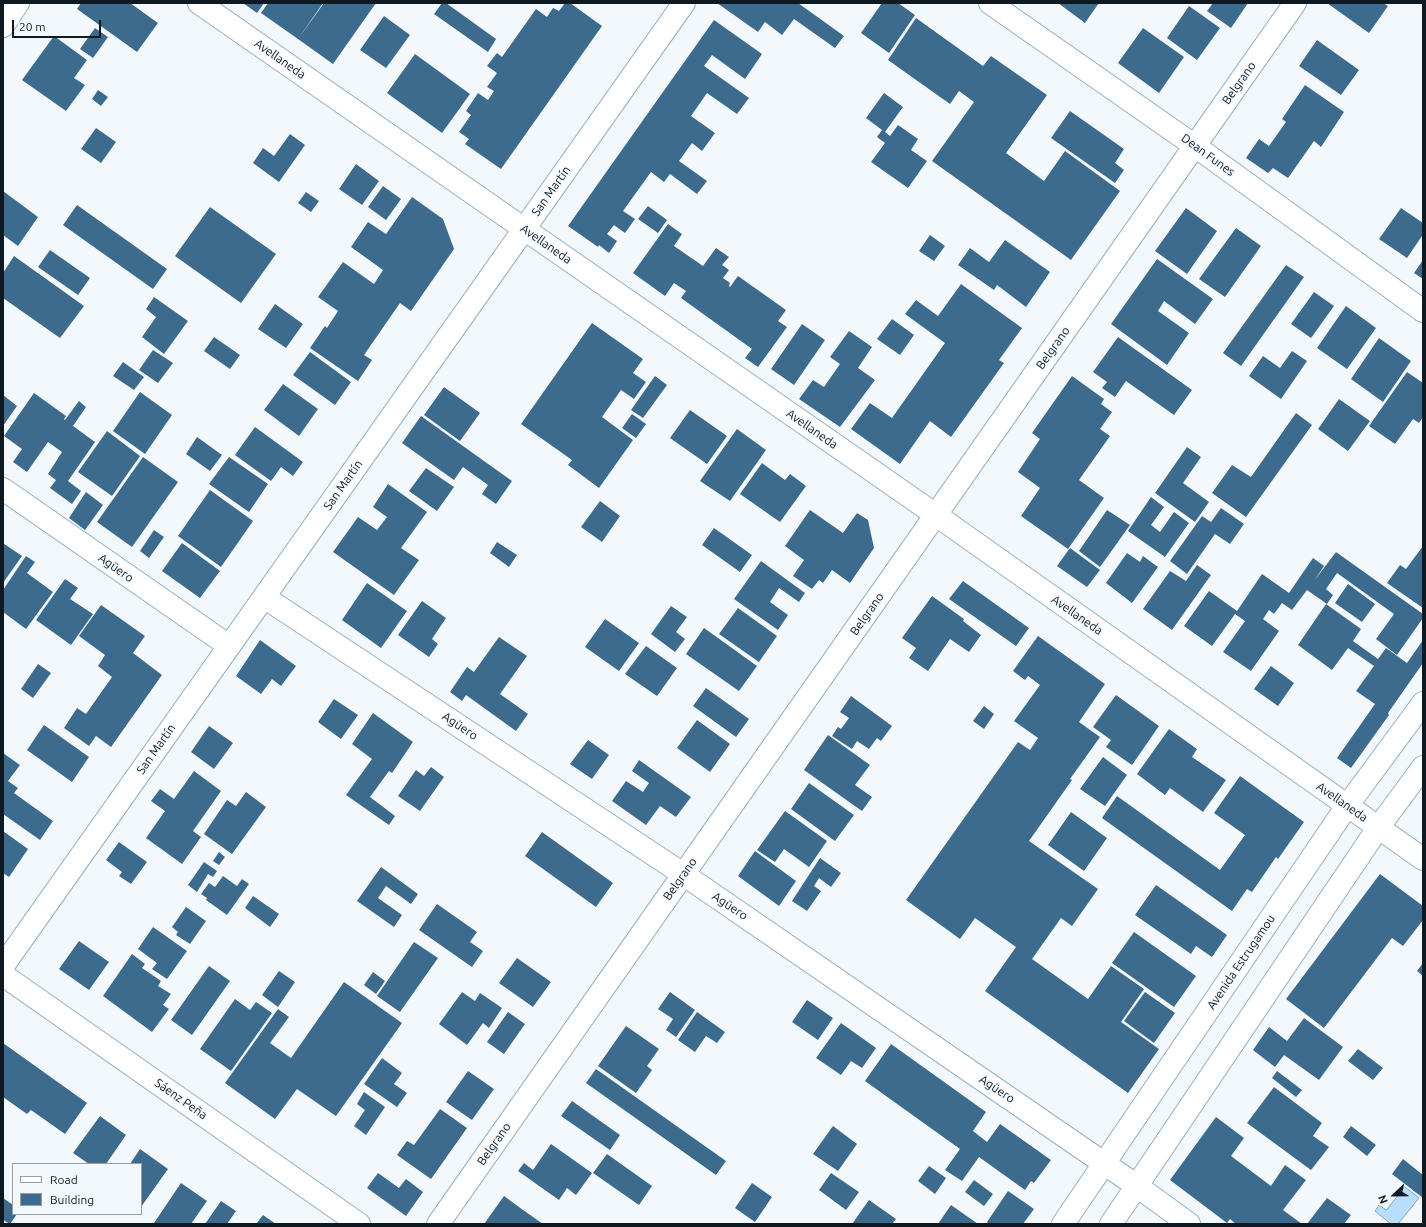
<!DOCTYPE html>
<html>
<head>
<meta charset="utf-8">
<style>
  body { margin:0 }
  #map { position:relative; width:1426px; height:1227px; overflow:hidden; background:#f2f8fc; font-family:Ubuntu,sans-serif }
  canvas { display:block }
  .frame { position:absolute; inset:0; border:4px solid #0f1921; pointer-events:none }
  .legend { position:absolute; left:12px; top:1163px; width:130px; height:52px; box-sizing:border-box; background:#f2f8fc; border:1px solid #979fa4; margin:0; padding:5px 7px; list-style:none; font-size:12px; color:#0f1921 }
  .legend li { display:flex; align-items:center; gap:8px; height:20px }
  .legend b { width:20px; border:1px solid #979fa4 }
  .north { position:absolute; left:1374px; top:1175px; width:40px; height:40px; -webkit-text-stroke:3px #f2f8fc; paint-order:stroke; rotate:248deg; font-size:11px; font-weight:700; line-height:16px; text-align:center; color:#0f1921 }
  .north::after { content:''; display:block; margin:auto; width:14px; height:18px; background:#0f1921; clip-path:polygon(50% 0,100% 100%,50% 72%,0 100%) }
  .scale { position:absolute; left:12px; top:20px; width:89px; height:18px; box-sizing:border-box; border:2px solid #0f1921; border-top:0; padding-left:5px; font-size:12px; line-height:14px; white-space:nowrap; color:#0f1921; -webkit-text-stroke:3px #f2f8fc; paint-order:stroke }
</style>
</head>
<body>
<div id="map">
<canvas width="1426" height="1227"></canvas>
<div class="frame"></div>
<ul class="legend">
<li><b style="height:5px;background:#fff"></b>Road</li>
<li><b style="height:11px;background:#3d6b8d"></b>Building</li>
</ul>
<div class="north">N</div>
<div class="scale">20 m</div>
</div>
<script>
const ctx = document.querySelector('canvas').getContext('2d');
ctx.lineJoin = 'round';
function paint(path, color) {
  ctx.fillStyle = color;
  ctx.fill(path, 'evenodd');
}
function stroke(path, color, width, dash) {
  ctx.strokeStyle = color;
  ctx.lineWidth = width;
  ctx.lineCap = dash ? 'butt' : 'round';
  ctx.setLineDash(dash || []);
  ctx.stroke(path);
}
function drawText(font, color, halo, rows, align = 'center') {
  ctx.font = font + ' Ubuntu,sans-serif';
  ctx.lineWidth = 3;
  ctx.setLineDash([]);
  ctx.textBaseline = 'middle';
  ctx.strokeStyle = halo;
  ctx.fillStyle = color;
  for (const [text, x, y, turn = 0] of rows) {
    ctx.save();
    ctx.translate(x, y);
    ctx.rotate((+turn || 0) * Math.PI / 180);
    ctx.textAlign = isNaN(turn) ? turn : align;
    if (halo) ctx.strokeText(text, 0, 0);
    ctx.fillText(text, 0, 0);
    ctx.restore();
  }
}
const water = new Path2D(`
  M1405 1187 1419 1198 1398 1224H1391L1375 1211 1379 1205 1386 1210Z`);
paint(water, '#b7defd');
stroke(water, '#85a3bb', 1);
paint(new Path2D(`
  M81 3H130L158 23 137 52 77 9Z
  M243 3H264L257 13Z
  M268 3H323L298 39 261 13Z
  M324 3H376L333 64 298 39Z
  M442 3H446L496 39 488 52 434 14Z
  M565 3H570L602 26 501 169 465 144 469 139 459 132 471 115 466 111 478 93 488 100 494 91 487 87 497 73 487 66 497 53 502 57 536 9 547 17 553 8 559 11Z
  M717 3H798L844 36 835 48 794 19 782 35 765 22 758 32Z
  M882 3H898L915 15 889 53 861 33Z
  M1058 3H1099L1085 23Z
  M1213 3H1248L1231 28 1207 11Z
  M1327 3H1383L1388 6 1369 33Z
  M1189 6 1220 28 1197 60 1167 38Z
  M384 16 410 35 386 68 360 50Z
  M916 18 983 66 991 56 1047 95 1006 153 1044 181 1065 151 1120 191 1071 260 932 161 974 102 959 91 950 104 888 60Z
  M714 20 762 54 745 79 712 55 704 66 749 98 737 114 707 93 691 116 715 133 702 151 692 143 679 161 707 181 697 194 670 174 664 182 651 172 623 211 635 219 625 233 614 225 607 234 617 241 609 253 599 245 598 247 568 226Z
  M95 28 108 37 93 58 80 49Z
  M1143 28 1184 57 1159 93 1118 63Z
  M54 36 87 60 74 78 85 85 66 111 22 80Z
  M1317 40 1359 70 1341 95 1299 66Z
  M415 54 470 94 442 133 387 93Z
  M1305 85 1344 112 1321 147 1314 141 1288 178 1273 168 1268 173 1246 158 1259 139 1269 146 1286 122 1282 119Z
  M98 90 108 97 101 106 92 99Z
  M884 93 903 107 885 132 890 136 898 125 918 139 911 150 927 161 908 188 871 162 885 143 877 137 882 130 866 118Z
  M1070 111 1124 149 1115 163 1124 170 1115 183 1051 138Z
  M96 128 116 142 101 163 81 149Z
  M290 134 305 145 279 182 253 163 263 148 274 156Z
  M356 164 379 181 362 205 339 189Z
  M383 186 401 199 386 220 368 207Z
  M3 191 38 217 18 246 3 235Z
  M306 192 319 201 311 212 298 203Z
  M412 197 443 219 454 249 411 311 400 303 364 355 372 360 358 381 310 348 325 326 327 328 338 311 318 297 343 262 374 284 383 270 351 247 368 222 386 234Z
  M77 205 167 269 153 289 63 225Z
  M648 206 667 220 658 233 638 219Z
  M210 207 276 254 241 303 175 256Z
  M1186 208 1217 231 1187 274 1155 251Z
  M1401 208 1423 223V237L1422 236 1407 258 1379 239Z
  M668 224 682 234 674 246 703 266 716 248 729 257 722 265 729 270 723 278 730 283 729 286 730 287 738 276 786 310 778 321 787 327 758 367 745 358 752 349 681 298 686 291 674 283 665 296 633 273Z
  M1236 228 1261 246 1225 297 1199 279Z
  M930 235 945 246 934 261 919 251Z
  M1005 240 1050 272 1026 307 997 285 994 290 958 265 970 248 989 262Z
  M50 250 90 278 78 295 38 267Z
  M14 256 84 306 60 338 3 298V273Z
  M1157 259 1213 299 1195 324 1164 301 1158 311 1189 333 1167 365 1111 324Z
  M1423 260V279L1414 273Z
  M1286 265 1304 277 1241 366 1223 353Z
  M961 284 1022 328 999 360 1004 363 951 437 930 421 900 464 851 429 870 403 892 418 945 343 905 314 916 300 938 316Z
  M1314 292 1334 306 1311 338 1291 324Z
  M154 297 188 321 164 354 142 337 156 317 146 309Z
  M275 304 303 324 286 348 258 329Z
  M1346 306 1376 328 1347 369 1317 348Z
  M892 319 914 335 900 355 877 339Z
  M592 323 643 359 633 373 646 382 634 399 621 390 602 417 633 440 599 488 568 465 572 460 521 424Z
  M802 324 825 340 794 385 771 369Z
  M849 331 872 347 858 368 875 380 840 427 799 399 813 380 824 387 840 364 830 357Z
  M214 337 240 355 230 369 204 351Z
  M1118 337 1192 390 1174 415 1126 381 1115 397 1102 388 1107 382 1093 372Z
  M1379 338 1411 361 1383 402 1351 379Z
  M153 350 173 363 158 383 139 370Z
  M1292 351 1307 361 1281 399 1249 376 1263 356 1280 368Z
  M310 352 351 382 335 405 293 375Z
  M123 362 144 377 134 390 113 376Z
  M1407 372 1423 383V417L1419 423 1413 419 1395 444 1369 426Z
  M655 376 667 385 643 418 631 410Z
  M1072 376 1104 399 1101 404 1112 412 1100 429 1110 436 1079 480 1104 498 1068 549 1021 516 1040 488 1018 472 1040 439 1032 433Z
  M283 384 318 409 299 436 264 410Z
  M444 387 480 413 460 441 424 415Z
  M140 392 172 415 145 454 113 431Z
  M34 393 66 416 64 419 65 420 79 401 86 407 73 426 95 442 68 481 81 491 72 504 50 488 56 480 48 474 62 452 48 442 27 472 13 462 22 449 4 436Z
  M3 395 17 406 3 426Z
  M1339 399 1370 421 1348 451 1318 429Z
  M690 410 727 436 707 464 670 438Z
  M1296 413 1312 425 1246 517 1212 493 1232 465 1251 477Z
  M632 414 646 424 636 438 622 428Z
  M421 416 512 481 496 504 482 494 488 485 463 467 454 480 402 443Z
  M255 427 303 462 293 476 281 467 271 481 235 455Z
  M737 429 766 450 730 501 700 481Z
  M107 431 140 456 112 496 78 472Z
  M197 437 222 455 210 471 186 454Z
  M1187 447 1201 457 1183 483 1209 502 1195 522 1155 493Z
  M143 457 178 482 132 547 97 522Z
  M229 457 268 484 249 512 209 484Z
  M762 463 785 480 790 474 806 486 780 522 740 494Z
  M426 468 454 487 437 511 409 491Z
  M388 484 427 512 401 548 419 560 394 595 333 552 358 517 377 530 387 517 373 507Z
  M210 490 253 521 221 567 178 536Z
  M86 492 103 505 85 530 69 518Z
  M1151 497 1164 507 1151 525 1160 532 1174 512 1189 523 1165 557 1128 531Z
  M600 501 620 516 602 542 581 527Z
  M1221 508 1244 524 1230 544 1215 534 1187 574 1170 561 1202 516 1211 522Z
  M810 510 843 533 857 513 868 520 874 548 850 583 832 570 823 583 819 580 812 589 793 576 804 560 785 546Z
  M1107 510 1130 525 1100 567 1079 551Z
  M714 528 752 555 740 572 702 545Z
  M154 530 164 537 149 558 140 551Z
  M497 542 517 555 509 567 490 553Z
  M3 543 22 556 3 583Z
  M182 543 220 571 200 598 162 571Z
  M1423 546V608L1387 583 1400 565 1406 569Z
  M1070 548 1100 570 1087 587 1057 566Z
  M1336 552 1423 614V618L1397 655 1376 639 1394 614 1337 573 1326 589 1333 595 1327 604 1307 590 1292 610 1282 603 1274 614 1269 610 1263 619 1279 631 1251 671 1223 652 1245 621 1235 614 1212 646 1184 626 1209 591 1237 611 1262 574 1289 593 1313 558 1324 566 1314 581Z
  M1127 553 1140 562 1143 556 1158 567 1132 603 1106 583Z
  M26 556 35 562 27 573 53 592 26 629 3 612V590Z
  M761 561 805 593 799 602 779 588 770 602 788 615 778 630 734 599Z
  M1197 565 1211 575 1172 630 1143 609 1170 571 1186 581Z
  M65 579 78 588 70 599 93 614 71 645 36 620Z
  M963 581 1029 628 1016 646 949 599Z
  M367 583 407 611 381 648 342 620Z
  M1348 584 1375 604 1362 622 1335 603Z
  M932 596 964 619 963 621 981 635 969 652 950 639 928 671 909 658 916 648 902 638Z
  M422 601 446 618 432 639 438 644 429 657 398 635Z
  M1326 604 1361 629 1353 641 1378 659 1386 648 1407 663 1423 640V663L1388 713 1389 715 1351 768 1337 758 1375 704 1356 691 1374 666 1348 648 1332 670 1298 645Z
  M101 605 145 636 133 653 162 675 111 747 96 736 89 746 64 728 77 708 86 714 112 677 98 666 105 655 79 636Z
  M671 606 687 617 676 632 685 639 675 652 651 634Z
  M738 608 777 636 759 662 719 634Z
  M605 619 639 643 619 671 585 647Z
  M704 628 757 666 739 691 686 654Z
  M1038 636 1105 684 1079 722 1100 737 1070 779 1072 780 1029 841 1098 889 1072 926 1061 918 1032 959 1088 999 1111 966 1144 989 1121 1022 1159 1049 1128 1093 985 991 1016 947 975 918 960 939 906 900 1018 742 1030 750 1038 738 1014 721 1040 685 1028 676 1025 680 1013 671Z
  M499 637 527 656 500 694 528 714 516 731 466 695 462 701 450 692 467 667 474 672Z
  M260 640 296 666 281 686 272 679 261 694 236 676Z
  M646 646 677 668 657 696 625 674Z
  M38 664 51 673 33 698 21 689Z
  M1271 666 1294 683 1278 706 1254 689Z
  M706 688 749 719 736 737 693 706Z
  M1116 695 1159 726 1132 765 1106 747 1111 740 1093 727Z
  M851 696 892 726 881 741 877 738 869 749 857 741 852 749 832 736 838 727 841 729 849 718 840 712Z
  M334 699 358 715 341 739 318 722Z
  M984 706 994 714 984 729 973 721Z
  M373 713 413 742 392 773 389 771 370 797 395 816 389 825 346 795 372 759 352 744Z
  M697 720 730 744 710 772 677 748Z
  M44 725 89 757 72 782 27 750Z
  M209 726 233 743 214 769 191 752Z
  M1169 729 1197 749 1192 757 1226 780 1203 812 1170 788 1165 795 1137 774Z
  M828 735 870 765 855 785 872 797 862 811 804 770Z
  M588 740 609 755 592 779 570 764Z
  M3 753 20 765 8 781 18 788 14 793 53 821 40 840 3 814 4 807 3 806Z
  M1103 757 1127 775 1105 806 1080 789Z
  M639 760 691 797 676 817 660 806 646 825 612 801 626 781 643 792 649 783 632 771Z
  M431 767 444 777 420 811 398 796 416 770 424 776Z
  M194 771 221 791 193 831 201 837 182 864 146 838 165 811 151 801 160 789 174 799Z
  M1240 776 1304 822 1278 859 1276 857 1252 892 1247 889 1232 911 1102 818 1117 796 1220 870 1245 835 1214 813Z
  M809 783 854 815 835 841 791 809Z
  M246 792 266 807 232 854 204 834 227 800 236 806Z
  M785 811 827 841 809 867 784 849 775 862 757 850Z
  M1071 812 1107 838 1084 871 1048 845Z
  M3 831 28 849 9 877 3 873Z
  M542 832 613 883 596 907 525 856Z
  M119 842 147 862 131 884 119 876 122 872 106 860Z
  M755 851 796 881 779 906 738 876Z
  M219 852 225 857 219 865 213 861Z
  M820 858 841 873 831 887 819 878 814 886 821 891 807 911 792 901Z
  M204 862 217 871 213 877 208 874 197 892 188 885Z
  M381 867 418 894 411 904 386 886 378 898 402 915 394 927 357 901Z
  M1380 874 1423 906V920L1403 946 1392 938 1324 1028 1286 999Z
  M223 876 237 886 242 879 249 884 227 915 206 900 207 898 201 894 209 883 215 887Z
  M1156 885 1227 935 1212 957 1196 946 1191 954 1135 915Z
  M253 896 279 914 270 927 245 908Z
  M437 904 477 932 470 942 483 951 472 967 419 930Z
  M186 907 206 921 190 944 176 935 178 932 172 927Z
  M153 927 187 951 167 979 152 969 157 963 138 949Z
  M1134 932 1196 976 1174 1007 1112 963Z
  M79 941 109 962 89 990 59 969Z
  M414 942 438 958 400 1012 377 996Z
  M132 954 145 964 142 968 161 981 158 986 171 994 163 1005 169 1009 152 1032 103 996Z
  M517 958 551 982 533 1007 499 983Z
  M1423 963V976L1417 971Z
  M209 966 230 981 192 1035 171 1020Z
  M279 971 295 982 278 1007 262 995Z
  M373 972 385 981 376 994 364 985Z
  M344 982 402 1023 336 1116 297 1089 275 1119 225 1083 278 1009 289 1017 270 1043 291 1058Z
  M462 992 475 1001 480 993 502 1008 489 1028 483 1023 467 1045 439 1024Z
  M670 992 695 1010 676 1037 666 1030 673 1019 658 1009Z
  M1145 992 1175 1013 1154 1043 1124 1021Z
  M235 999 250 1010 256 1002 272 1013 231 1071 200 1049Z
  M807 1000 833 1018 818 1040 792 1022Z
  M508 1012 525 1024 504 1054 487 1042Z
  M697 1012 725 1032 717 1043 706 1036 695 1052 678 1040Z
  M1304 1018 1343 1047 1319 1080 1284 1055 1275 1067 1253 1050 1269 1027 1287 1041Z
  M841 1023 876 1048 862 1068 851 1061 841 1075 816 1058Z
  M626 1026 659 1049 647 1066 652 1070 636 1093 598 1066Z
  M3 1043 87 1103 65 1134 31 1110 27 1114 3 1097Z
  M891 1044 986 1112 973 1131 987 1142 1000 1124 1051 1160 1034 1183 1031 1181 1025 1190 979 1157 962 1181 945 1170 960 1149 865 1081Z
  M1358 1049 1383 1068 1373 1080 1348 1061Z
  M382 1058 402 1073 394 1084 407 1093 397 1107 364 1084Z
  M596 1069 726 1161 716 1175 586 1083Z
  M468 1071 494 1089 472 1120 446 1102Z
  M1277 1071 1302 1090 1296 1097 1272 1078Z
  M1274 1087 1322 1123 1313 1136 1329 1147 1311 1170 1247 1123Z
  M364 1092 385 1107 366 1135 354 1126 365 1110 357 1104Z
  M572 1101 620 1135 610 1150 561 1116Z
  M440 1109 467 1128 431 1179 397 1155 407 1141 414 1145Z
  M100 1116 126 1135 106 1164H89L73 1153Z
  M1216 1117 1244 1138 1231 1156 1271 1186 1285 1165 1306 1180 1283 1210 1302 1224H1236L1230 1219 1227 1223 1170 1180Z
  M833 1126 857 1144 838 1171 813 1154Z
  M1351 1126 1376 1145 1367 1156 1343 1137Z
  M551 1144 592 1173 576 1195 567 1188 559 1200 518 1171 524 1163 533 1170Z
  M140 1149 168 1169 141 1207V1164H130Z
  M607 1154 652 1186 639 1205 593 1173Z
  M1403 1159 1423 1175V1198L1392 1174Z
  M929 1166 946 1178 935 1194 918 1181Z
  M378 1173 399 1188 406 1179 423 1192 406 1216 367 1188Z
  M831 1173 859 1192 846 1210 819 1190Z
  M974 1180 993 1194 984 1206 965 1192Z
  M181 1183 207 1201 191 1224H156L154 1223Z
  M752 1183 772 1197 755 1222 735 1208Z
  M1008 1191 1034 1209 1023 1224H989L987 1222Z
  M504 1196 523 1210 543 1224H484Z
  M3 1198 13 1205V1214H17L10 1224 3 1220Z
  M1327 1198 1351 1215 1344 1224H1307Z
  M869 1200 896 1219 892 1224H852Z
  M221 1201 236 1211 227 1224H205Z
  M951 1205 978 1224H938Z
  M263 1215 276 1224H256Z`), '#3d6b8d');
const minor = new Path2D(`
  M199 3 936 515 1423 859
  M990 3 1195 146 1423 311
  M3 26 18 3
  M3 489 229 646
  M264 597 683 874 1137 1186 1189 1224
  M3 966 684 3
  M3 975 359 1224
  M438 1224 1295 3`);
const major = new Path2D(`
  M1063 1224 1347 806 1423 703
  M1111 1224 1378 828 1423 767`);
stroke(minor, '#94afc4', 24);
stroke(major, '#94afc4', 24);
stroke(minor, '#fff', 22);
stroke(major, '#fff', 22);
drawText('12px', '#0f1921', '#f2f8fc', [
  ["Avellaneda",280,59,35],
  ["Belgrano",1239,83,-55],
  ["Dean Funes",1208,155,36],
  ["San Martín",551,191,-55],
  ["Avellaneda",546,244,35],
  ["Belgrano",1053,348,-55],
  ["Avellaneda",812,429,35],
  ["San Martín",343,485,-55],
  ["Agüero",116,568,35],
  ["Belgrano",867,614,-55],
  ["Avellaneda",1077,615,35],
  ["Agüero",460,726,34],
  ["San Martín",156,749,-55],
  ["Avellaneda",1342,802,35],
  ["Belgrano",680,879,-55],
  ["Agüero",730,906,34],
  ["Avenida Estrugamou",1241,962,-56],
  ["Agüero",997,1089,34],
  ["Sáenz Peña",181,1099,35],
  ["Belgrano",494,1144,-55]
]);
</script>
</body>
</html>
